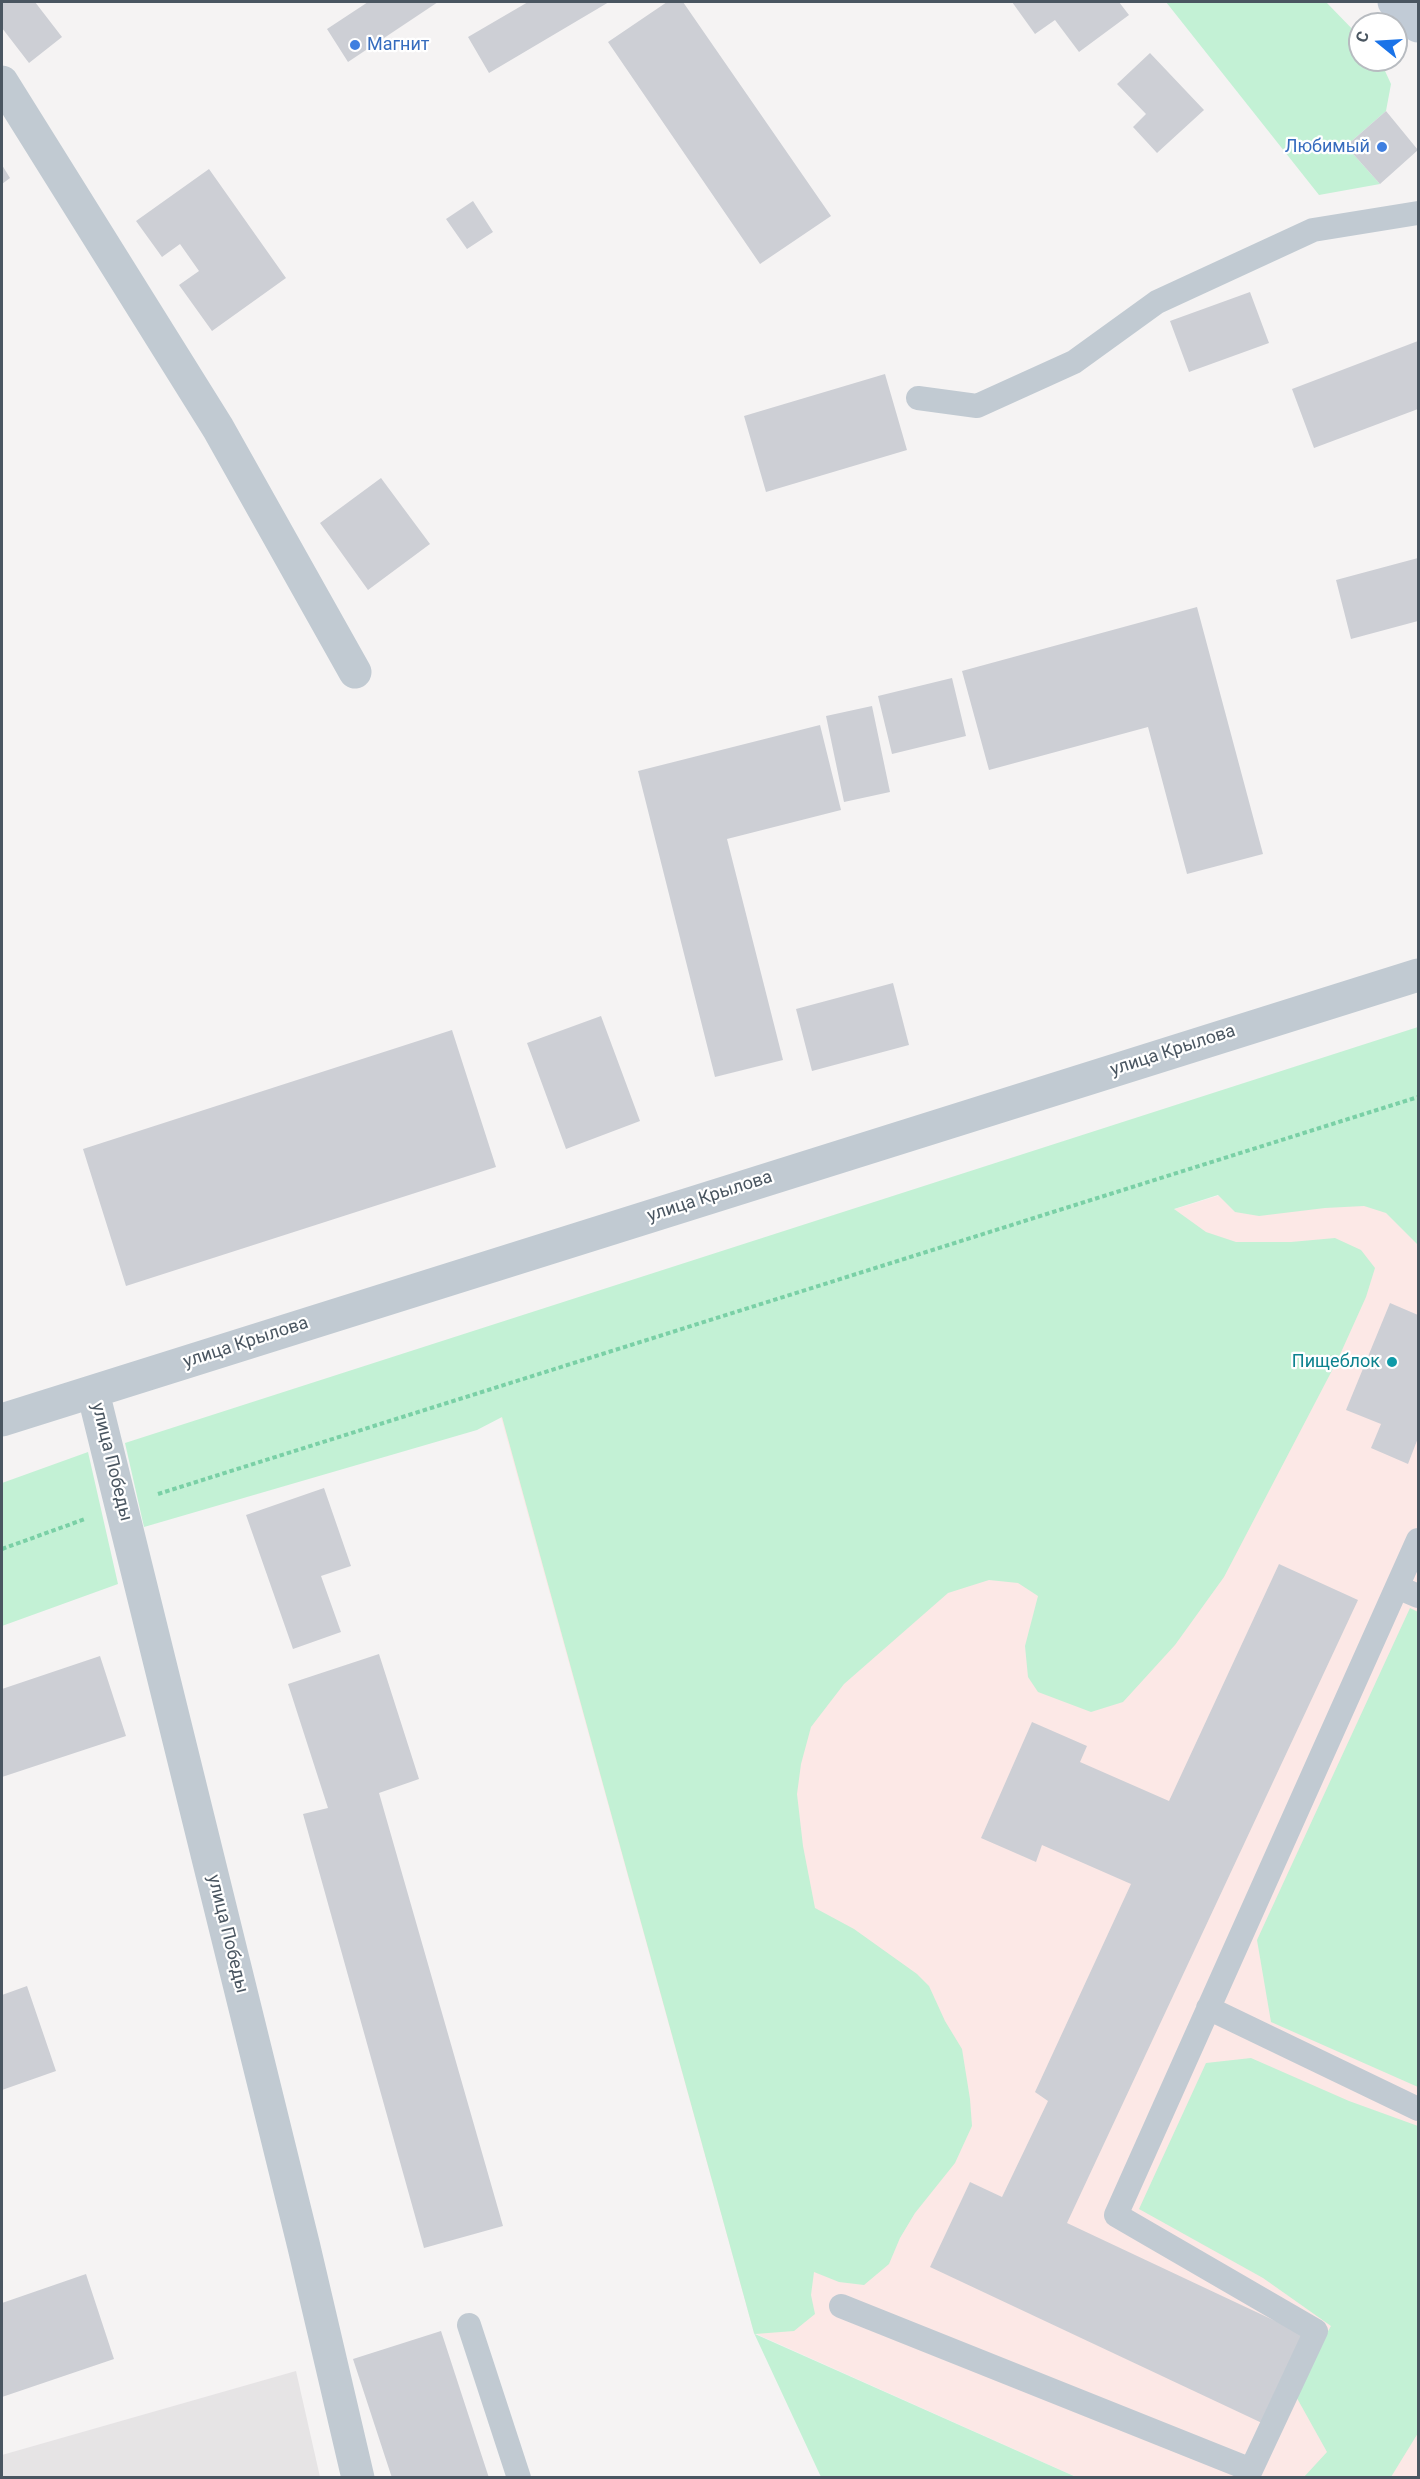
<!DOCTYPE html>
<html>
<head>
<meta charset="utf-8">
<style>
  body { margin:0 }
  #map { position:relative; width:1420px; height:2479px; overflow:hidden; background:#f5f3f3; font-family:Roboto,sans-serif }
  canvas { display:block }
  .frame { position:absolute; inset:0; border:3px solid #4a5661; pointer-events:none }
  .north { position:absolute; left:1348px; top:12px; width:60px; height:60px; box-sizing:border-box; background:#fff; border:2px solid #b7bbc0; border-radius:50%; rotate:288deg; font-size:16px; font-weight:700; line-height:24px; text-align:center; color:#4a5661 }
  .north::after { content:''; display:block; margin:auto; width:21px; height:27px; background:#1a73e8; clip-path:polygon(50% 0,100% 100%,50% 72%,0 100%) }
</style>
</head>
<body>
<div id="map">
<canvas width="1420" height="2479"></canvas>
<div class="frame"></div>
<div class="north">С</div>
</div>
<script>
const ctx = document.querySelector('canvas').getContext('2d');
ctx.lineJoin = 'round';
function paint(path, color) {
  ctx.fillStyle = color;
  ctx.fill(path, 'evenodd');
}
function stroke(path, color, width, dash) {
  ctx.strokeStyle = color;
  ctx.lineWidth = width;
  ctx.lineCap = dash ? 'butt' : 'round';
  ctx.setLineDash(dash || []);
  ctx.stroke(path);
}
function drawText(font, color, halo, rows, align = 'center') {
  ctx.font = font + ' Roboto,sans-serif';
  ctx.lineWidth = 4.5;
  ctx.setLineDash([]);
  ctx.textBaseline = 'middle';
  ctx.strokeStyle = halo;
  ctx.fillStyle = color;
  for (const [text, x, y, turn = 0] of rows) {
    ctx.save();
    ctx.translate(x, y);
    ctx.rotate((+turn || 0) * Math.PI / 180);
    ctx.textAlign = isNaN(turn) ? turn : align;
    if (halo) ctx.strokeText(text, 0, 0);
    ctx.fillText(text, 0, 0);
    ctx.restore();
  }
}
paint(new Path2D(`
  M296 2371 320 2477H2V2455Z`), '#e6e4e5');
paint(new Path2D(`
  M1418 1134V2477H1076L754 2333 501 1417Z`), '#fce8e6');
paint(new Path2D(`
  M1166 2H1326L1360 37V60H1380L1391 84 1386 111 1346 146 1380 184 1319 195Z
  M1418 1027V1245L1386 1213 1364 1206 1325 1208 1259 1216 1235 1212 1218 1195 1174 1209 1206 1232 1236 1242H1291L1335 1238 1361 1250 1375 1268 1366 1297 1338 1359 1224 1577 1175 1645 1123 1702 1091 1712 1038 1692 1028 1677 1025 1646 1038 1596 1018 1583 989 1580 948 1593 844 1684 811 1727 801 1764 797 1794 803 1846 815 1908 854 1929 917 1974 929 1986 945 2021 962 2049 970 2099 972 2126 955 2163 915 2213 900 2238 889 2264 864 2285 839 2282 814 2272 811 2295 815 2314 794 2331 755 2334 1076 2477H821L754 2333 502 1417 477 1430 144 1527 125 1443Z
  M88 1452 118 1584 2 1626V1483Z
  M1410 1608 1418 1612V2087L1271 2022 1257 1940Z
  M1251 2058 1349 2101 1418 2126V2433L1391 2477H1304L1327 2452 1293 2391 1331 2326 1263 2278 1139 2209 1206 2063Z`), '#c3f1d5');
paint(new Path2D(`
  M2 2H35L62 37 29 63 2 28Z
  M368 2H438L348 62 327 29Z
  M528 2H609L489 73 468 37Z
  M667 2H683L831 216 760 264 608 42Z
  M1012 2H1119L1129 15 1079 52 1055 20 1035 34Z
  M1150 53 1204 110 1157 153 1133 127 1146 114 1117 84Z
  M1386 111 1418 150 1380 184 1346 146Z
  M2 165 10 178 2 184Z
  M209 169 286 278 212 331 179 285 199 271 180 244 162 257 136 221Z
  M473 201 493 232 467 249 446 219Z
  M1250 292 1269 343 1189 372 1170 321Z
  M1418 341V409L1314 448 1292 389Z
  M885 374 907 450 766 492 744 416Z
  M381 478 430 544 368 590 320 523Z
  M1418 558V621L1351 639 1336 580Z
  M1197 607 1263 854 1187 874 1148 727 989 770 962 671Z
  M952 678 966 736 892 754 878 696Z
  M872 706 890 792 844 802 826 716Z
  M820 725 841 810 727 839 783 1060 715 1077 638 771Z
  M893 983 909 1045 812 1071 796 1009Z
  M601 1016 640 1121 566 1149 527 1043Z
  M452 1030 496 1167 126 1286 83 1149Z
  M1390 1303 1418 1315V1438L1408 1464 1371 1448 1381 1424 1346 1410Z
  M324 1488 351 1566 321 1576 341 1632 293 1649 246 1515Z
  M1279 1564 1358 1600 1067 2223 1303 2334 1262 2423 930 2267 970 2182 1002 2197 1048 2101 1035 2092 1131 1884 1042 1845 1036 1862 981 1838 1032 1722 1087 1746 1080 1762 1169 1801Z
  M379 1654 419 1779 379 1793 503 2226 424 2248 303 1814 328 1808 288 1684Z
  M100 1656 126 1736 2 1777V1689Z
  M27 1986 56 2071 2 2090V1995Z
  M86 2274 114 2359 2 2397V2303Z
  M441 2331 489 2478H392L353 2359Z`), '#cdcfd5');
stroke(new Path2D(`
  M158 1494 1418 1097
  M2 1549 85 1519`), '#7ad0a6', 4, [4.5, 3]);
stroke(new Path2D(`
  M918 398 977 406 1074 362 1157 302 1313 230 1418 213
  M1397 1587 1418 1596
  M1208 2008 1418 2109
  M841 2306 1251 2470 1316 2331 1116 2215 1418 1540
  M469 2325 519 2478`), '#c1cad2', 24);
stroke(new Path2D(`
  M2 82 218 428 355 672
  M93 1392 304 2247 358 2478
  M2 1420 1418 975`), '#c1cad2', 33);
stroke(new Path2D(`
  M1394 2 1418 26`), '#c1cbd6', 33);
for (const [x, y, r, color] of [
  [355,45,6,"#3f7fe0"],
  [1382,147,6,"#3f7fe0"],
  [1392,1362,6,"#0f9aa8"]
]) {
  const dot = new Path2D();
  dot.arc(x, y, r, 0, 2 * Math.PI);
  ctx.fillStyle = color;
  ctx.fill(dot);
  stroke(dot, '#fff', 2);
}
drawText('18px', '#366cbe', '#fff', [
  ["Магнит",367,45],
  ["Любимый",1370,147,"right"]
], 'left');
drawText('18px', '#4a5661', '#fff', [
  ["улица Крылова",1173,1051,-18],
  ["улица Крылова",710,1197,-18],
  ["улица Крылова",246,1343,-18],
  ["улица Победы",111,1462,76],
  ["улица Победы",227,1934,76]
]);
drawText('18px', '#0d838f', '#fff', [
  ["Пищеблок",1380,1362]
], 'right');
</script>
</body>
</html>
